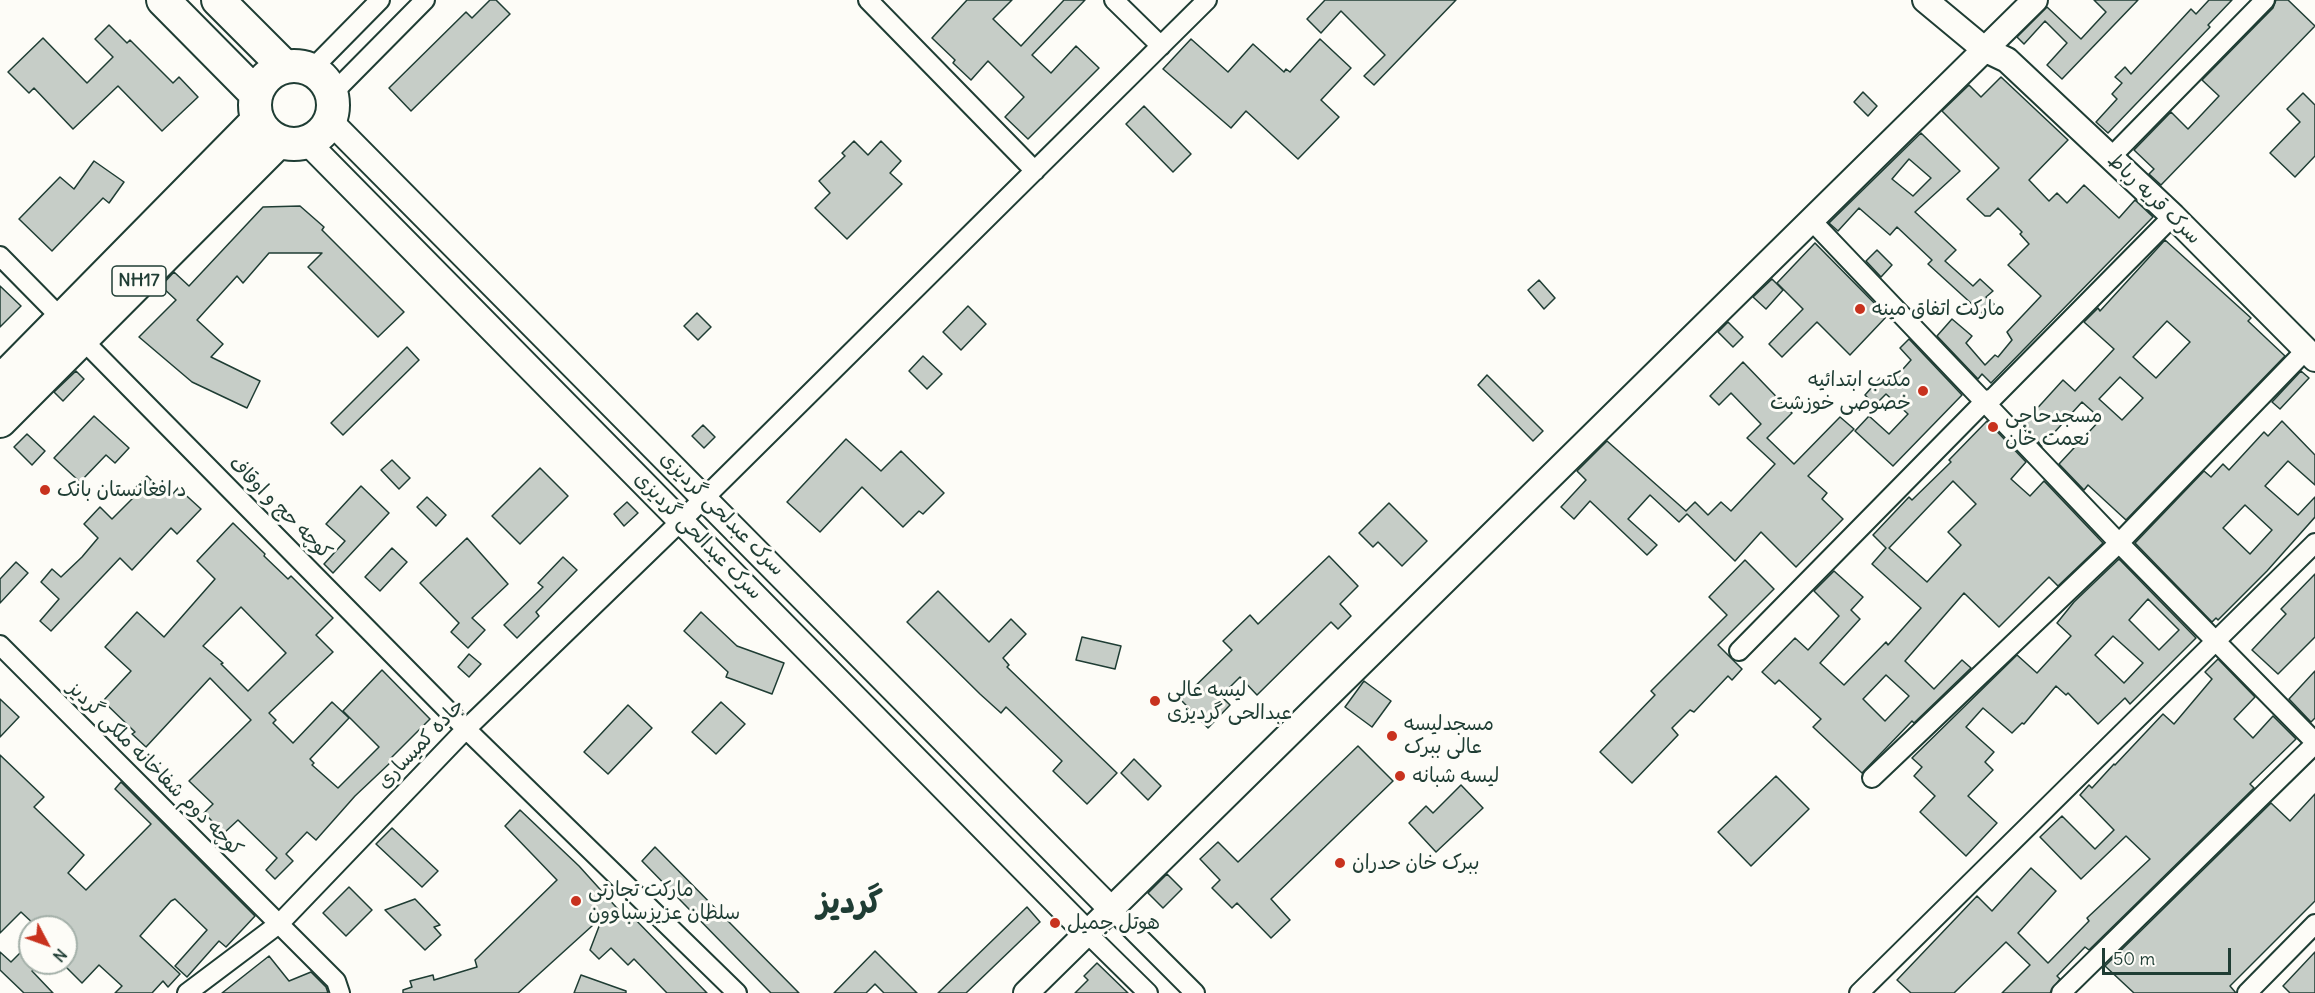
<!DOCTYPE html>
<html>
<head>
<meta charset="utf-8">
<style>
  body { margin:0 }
  #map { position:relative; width:2315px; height:993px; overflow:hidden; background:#fdfcf7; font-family:Delius,sans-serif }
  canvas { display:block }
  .north { position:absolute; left:18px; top:915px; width:60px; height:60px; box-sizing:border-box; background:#fdfcf7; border:2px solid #a4b0a9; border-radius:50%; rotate:131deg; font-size:16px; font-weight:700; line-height:24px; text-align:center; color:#1f3d34 }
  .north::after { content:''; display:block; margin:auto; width:21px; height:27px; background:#c8321e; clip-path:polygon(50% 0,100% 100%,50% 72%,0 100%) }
  .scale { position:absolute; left:2102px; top:948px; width:129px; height:27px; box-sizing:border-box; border:3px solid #1f3d34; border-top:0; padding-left:8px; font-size:18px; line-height:21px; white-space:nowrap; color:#1f3d34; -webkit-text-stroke:4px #fdfcf7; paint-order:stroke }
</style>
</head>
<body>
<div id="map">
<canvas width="2315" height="993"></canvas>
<div class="north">N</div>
<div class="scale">50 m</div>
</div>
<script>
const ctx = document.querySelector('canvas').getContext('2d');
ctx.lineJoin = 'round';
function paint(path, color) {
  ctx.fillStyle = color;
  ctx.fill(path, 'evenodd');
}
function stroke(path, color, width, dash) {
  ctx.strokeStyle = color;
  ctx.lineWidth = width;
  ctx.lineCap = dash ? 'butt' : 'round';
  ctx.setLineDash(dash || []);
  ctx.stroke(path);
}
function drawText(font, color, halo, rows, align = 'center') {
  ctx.font = font + ' Delius,"Playpen Sans Arabic",sans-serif';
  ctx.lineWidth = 6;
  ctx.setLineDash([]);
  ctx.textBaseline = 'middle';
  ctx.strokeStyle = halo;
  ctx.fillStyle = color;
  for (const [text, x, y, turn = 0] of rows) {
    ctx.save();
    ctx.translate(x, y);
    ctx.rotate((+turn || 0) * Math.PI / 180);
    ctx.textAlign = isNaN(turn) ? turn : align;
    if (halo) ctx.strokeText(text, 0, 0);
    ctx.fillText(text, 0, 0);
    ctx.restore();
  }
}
const building = new Path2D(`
  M490 0H496L510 14 411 111 389 88 466 12 472 18Z
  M967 0H1012L993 19 1021 46 1064 0H1085L1032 55 1051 73 1076 46 1099 68 1028 139 1005 117 1024 97 988 61 971 80 953 63 955 60 932 38Z
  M1325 0H1456L1374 85 1364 76 1385 55 1341 11 1321 33 1307 19Z
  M2094 0H2138L2062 79 2047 65 2067 43 2045 21 2024 44 2017 37 2047 7 2081 39 2106 12Z
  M2209 0H2232L2208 25 2210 27 2108 133 2096 122 2117 99 2112 94 2122 83 2115 77 2125 67 2131 74 2191 9 2196 14Z
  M2276 0H2288L2315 26 2161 185 2149 174 2154 169 2134 150 2171 112 2188 129 2219 96 2202 80 2273 8Z
  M109 25 127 43 130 40 173 83 179 77 198 97 162 131 118 86 73 129 34 88 29 93 8 72 43 38 87 83 113 57 95 39Z
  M1191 39 1228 72 1253 44 1284 72 1286 69 1290 72 1320 39 1351 68 1321 100 1339 117 1298 159 1246 111 1231 128 1163 69Z
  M2001 77 2068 140 2029 180 2049 201 2057 193 2067 203 2084 185 2119 218 2135 200 2153 217 1991 383 1982 374 1978 379 1937 336 1952 319 1972 336 1966 343 1985 365 1995 355 1998 357 2012 340 2007 332 2041 296 2008 265 2029 244 2020 234 2022 232 1998 208 1990 216H1985L1967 199 1999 168 1942 111 1969 85 1981 97Z
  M1863 92 1877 106 1868 116 1854 102Z
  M2303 93 2315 105V156L2295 177 2270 153 2300 122 2287 109Z
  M1144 106 1191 154 1173 172 1126 124Z
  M1921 133 1960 171 1915 212 1956 250 1945 261 1973 286 1980 279 1993 291 1986 297 1994 304 1984 315 1928 264 1932 260 1897 227 1890 235 1859 208 1838 231 1829 223ZM1909 159 1931 178 1913 196 1892 179Z
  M854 141 868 155 881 141 901 161 890 173 902 184 847 239 815 208 830 193 819 181 845 156 842 153Z
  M94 161 124 182 109 203 103 198 52 251 19 219 60 177 74 189Z
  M300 206 324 227 322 230 404 312 378 337 308 267 322 253H269L243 283 237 276 197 320 223 344 211 357 260 381 247 408 192 382 139 337 176 300 161 286 174 272 189 286 263 207Z
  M2165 240 2251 318 2248 321 2285 356 2126 520 2088 485 2084 490 2059 464 2101 419 2082 402 2042 446 2022 425 2063 380 2075 391 2114 349 2084 322 2098 308 2100 311ZM2167 321 2190 342 2156 378 2133 357ZM2120 377 2143 398 2122 420 2099 399Z
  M1815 243 1887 316 1850 355 1817 322 1782 357 1769 344 1803 309 1777 283Z
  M1877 250 1892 265 1881 277 1866 261Z
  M1772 279 1783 290 1766 309 1753 297Z
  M1539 280 1555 298 1544 309 1528 290Z
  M0 286 21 306 0 327Z
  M968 306 986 324 961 350 943 332Z
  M697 313 711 327 698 340 684 326Z
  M1728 322 1743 337 1733 347 1718 332Z
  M1909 339 1962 395 1893 466 1855 431 1869 416 1889 434 1908 414 1886 394 1875 405 1865 395 1880 378 1888 386 1911 360 1900 348Z
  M407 347 419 360 343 435 331 423Z
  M923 356 942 374 927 389 909 371Z
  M1743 362 1792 413 1767 438 1794 464 1840 417 1854 429 1808 476 1827 493 1822 499 1843 519 1796 567 1761 532 1735 561 1687 514 1679 522 1650 495 1628 519 1657 545 1647 555 1590 501 1574 519 1561 507 1586 480 1577 471 1607 441 1686 511 1695 502 1708 515 1721 502 1731 511 1775 464 1747 438 1761 424 1731 393 1719 405 1710 396Z
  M76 371 84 379 63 401 54 392Z
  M2301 371 2309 378 2280 409 2272 402Z
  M1487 375 1543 431 1533 441 1478 385Z
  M94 416 129 448 115 463 106 455 80 482 54 458Z
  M1987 421 2026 462 2011 479 2030 496 2044 481 2103 543 2058 586 2049 577 1999 627 1964 593 1905 661 1934 689 1962 660 1971 668 1914 723 1912 721 1862 773 1813 727 1821 719 1779 680 1775 684 1762 672 1795 638 1808 650 1839 616 1814 591 1834 571 1863 597 1851 610 1860 619 1820 663 1844 685 1886 642 1888 645 1921 608 1872 564 1886 548 1873 535 1909 497 1912 500 1951 462 1949 460ZM1953 481 1976 504 1948 532 1961 545 1927 582 1889 548ZM1886 675 1909 696 1885 721 1863 699Z
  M2282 421 2315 455V485L2288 461 2265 486 2298 515 2315 497V517L2267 571 2218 620 2216 618 2212 622 2135 543 2204 471 2211 477 2223 464 2229 470 2264 432 2268 436ZM2245 505 2272 530 2250 554 2223 528Z
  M703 425 715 437 704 448 692 436Z
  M27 434 45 451 32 465 14 447Z
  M846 439 881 471 901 451 944 493 923 514 919 511 903 527 862 487 820 532 787 502Z
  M392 460 410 478 399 489 381 470Z
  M540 468 568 496 520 544 492 516Z
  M147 476 169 498 178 488 201 509 177 534 171 528 132 570 120 558 51 631 40 621 59 599 41 582 52 569 61 577 82 557 98 538 84 524 100 507 112 519 140 491 136 487Z
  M361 486 389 513 333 573 324 564 345 541 326 524Z
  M427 497 446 515 436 526 417 507Z
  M627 502 638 513 624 526 614 514Z
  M1389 503 1427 541 1402 566 1378 542 1373 547 1359 533Z
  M233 523 265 554 264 556 288 579 291 576 333 618 316 635 333 652 269 713 276 720 273 723 293 743 332 702 349 718 310 759 314 763 312 765 338 788 379 747 343 711 382 670 430 719 389 760 391 762 355 796 316 840 307 832 286 854 293 861 275 879 266 870 277 858 238 820 224 833 204 813 213 804 189 781 251 720 210 678 146 747 132 734 135 732 103 701 131 671 105 647 137 612 164 637 215 579 197 561ZM241 607 286 653 248 691 221 664 223 663 203 646Z
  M467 538 508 584 472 618 485 630 468 648 451 632 459 623 420 583Z
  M392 548 407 562 380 591 365 577Z
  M1329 556 1358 586 1340 604 1351 616 1338 629 1331 622 1257 695 1240 677 1221 696 1230 705 1208 728 1181 700 1232 650 1223 641 1250 615 1258 624Z
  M563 557 577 570 536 612 539 616 517 638 504 625 543 587 538 583Z
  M2119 559 2196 638 2130 704 2125 698 2098 724 2068 693 2066 695 2056 686 2024 724 2022 723 2012 733 1983 708 1966 727 1994 752 1985 762 1993 770 1968 796 1997 823 1966 856 1920 812 1935 796 1914 776 1922 767 1912 758 2017 655 2037 673 2071 636 2057 623 2074 602ZM2148 599 2179 630 2159 650 2129 620ZM2113 636 2143 663 2124 683 2095 655Z
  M1745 560 1774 589 1718 645 1742 669 1732 680 1728 676 1694 712 1690 710 1672 728 1678 735 1632 783 1600 752 1655 695 1651 691 1727 615 1709 597Z
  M16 562 28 573 0 603V579Z
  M2315 574V637L2278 674 2252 650 2286 614 2281 609Z
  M938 591 989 642 1011 619 1026 634 1003 658 1009 665 1007 667 1117 773 1087 804 1053 771 1062 761 1006 707 1001 713 980 694 907 622Z
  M701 612 737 646 784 663 772 694 726 677 728 672 684 631Z
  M1082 637 1121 646 1115 669 1076 660Z
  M469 654 481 664 469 677 458 667Z
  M2218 659 2255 697 2234 719 2253 738 2273 716 2296 739 2250 784 2254 788 2089 950 2085 947 2057 976 2060 979 2050 993H2002L2030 965 2006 942 1954 993H1911L1897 980 1977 896 1992 911 2031 868 2056 891 2018 933 2048 963 2089 921 2087 918 2150 859 2126 836 2081 879 2040 837 2062 816 2095 849 2114 830 2080 795 2089 785 2092 788 2114 764 2115 765 2163 714 2174 724 2212 679 2205 672Z
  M2315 671V718L2311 722 2289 699Z
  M1364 681 1391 701 1372 727 1345 707Z
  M0 699 19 717 0 737Z
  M721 702 745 724 716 754 692 732Z
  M628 705 652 728 608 774 584 752Z
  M1358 746 1393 781 1271 899 1290 920 1271 938 1237 903 1232 908 1212 888 1220 880 1200 859 1218 842 1238 862Z
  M0 755 44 797 34 807 84 855 68 873 86 890 151 824 115 789 121 782 255 916 226 947 219 941 187 977 175 966 207 930 175 899 171 901 140 936 180 974 168 987 163 981 152 993H115L122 986 99 965 82 983 66 967V927H37L21 912 0 933Z
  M1134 759 1161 786 1148 800 1121 773Z
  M1776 776 1809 809 1751 866 1718 832Z
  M1461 785 1483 808 1436 852 1409 823 1426 806 1433 813Z
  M2315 794V901L2230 986 2236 993H2134L2105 966 2271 803 2290 821Z
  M520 810 579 866 625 917 629 913 707 993H667L634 959 628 965 611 948 599 959 590 950 603 916 518 993H403V990L412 987 410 981 433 975 434 980 477 967 475 960 557 880 505 826Z
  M392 828 438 871 422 887 376 844Z
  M655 847 799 993H771L642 861Z
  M1167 874 1182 889 1163 908 1148 893Z
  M349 887 372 910 346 936 323 913Z
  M415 899 440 925 434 927 441 935 425 950 385 910Z
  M1027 907 1040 922 966 993H938Z
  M30 943V963H40L32 971 53 993H24L0 970V952L11 962Z
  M875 951 917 993H884L875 984 866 993H834Z
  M2315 952V993H2290L2283 986Z
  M269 956 289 981 311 972 326 987 328 993H222Z
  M1097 963 1128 993H1075L1088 980 1084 976Z
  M581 975 626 991V993H574Z`);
paint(building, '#c6cdc7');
stroke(building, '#1f3d34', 1.5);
const street = new Path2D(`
  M868 0 1035 171
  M1114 0 1161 46
  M312 69 380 0
  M332 94 425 0
  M2111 157 2265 0
  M1811 220 2119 543 2315 742
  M0 256 466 729 737 993
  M0 645 336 981 340 993
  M1739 651 1985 401 1993 398 2173 216
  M1872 778 2119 543 2306 350
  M1111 909 1195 993
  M1087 933 1148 993
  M187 993 280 923 466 729 682 520 1207 0
  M1859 993 2315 543
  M2061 993 2315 744
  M2247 993 2315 924`);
const secondary = new Path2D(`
  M1925 0 1984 49 2007 60 2173 216 2315 359
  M330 121 1111 909
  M307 142 1087 933
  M1026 993 2035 0`);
const highway = new Path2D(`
  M163 0 256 94
  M218 0 285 67
  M255 105a39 39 0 1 1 78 0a39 39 0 1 1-78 0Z
  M0 382 258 120
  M0 421 279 141`);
stroke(street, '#1f3d34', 22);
stroke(secondary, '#1f3d34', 28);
stroke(highway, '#1f3d34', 36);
stroke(street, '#fdfcf7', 18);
stroke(secondary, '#fdfcf7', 24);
stroke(highway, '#fdfcf7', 32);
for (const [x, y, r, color] of [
  [1860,309,6,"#c8321e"],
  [1923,391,6,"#c8321e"],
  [1993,427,6,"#c8321e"],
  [45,490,6,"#c8321e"],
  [1155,701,6,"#c8321e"],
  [1392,736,6,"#c8321e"],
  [1400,776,6,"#c8321e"],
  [1340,863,6,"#c8321e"],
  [576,901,6,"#c8321e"],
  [1055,923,6,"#c8321e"]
]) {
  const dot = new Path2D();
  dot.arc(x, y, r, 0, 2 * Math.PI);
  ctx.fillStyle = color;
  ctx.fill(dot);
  stroke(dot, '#fdfcf7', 2);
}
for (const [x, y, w] of [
  [139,281,54]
]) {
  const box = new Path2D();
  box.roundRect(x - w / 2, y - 15, w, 30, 4.5);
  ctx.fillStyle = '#fdfcf7';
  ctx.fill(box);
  stroke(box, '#1f3d34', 1.5);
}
drawText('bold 18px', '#1f3d34', null, [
  ["NH17",139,281]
]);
drawText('20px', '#1f3d34', '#fdfcf7', [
  ["سرک قریه رباط",2154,199,44],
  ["کوچه حج و اوقاف",280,508,45],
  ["سرک عبدلحی گردیزی",722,514,45],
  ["سرک عبدالحی گردیزی",698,536,45],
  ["جاده کمیساری",421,744,-46],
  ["کوچه دوم شفاخانه ملکی گردیز",155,769,45]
]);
drawText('20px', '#1f3d34', '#fdfcf7', [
  ["مارکت اتفاق مینه",1872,309],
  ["مکتب ابتدائیه",1911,380,"right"],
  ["خصوصی خوزشت",1911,403,"right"],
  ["مسجدحاجی",2005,416],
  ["نعمت خان",2005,439],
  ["د افغانستان بانک",57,490],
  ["لیسه عالی",1167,690],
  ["عبدالحی گردیزی",1167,713],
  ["مسجدلیسه",1404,724],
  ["عالی ببرک",1404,747],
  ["لیسه شبانه",1412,776],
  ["ببرک خان حدران",1352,863],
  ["مارکت تجارتی",588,890],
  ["سلطان عزیزسباوون",588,913],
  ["هوتل جمیل",1067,923]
], 'left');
drawText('bold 32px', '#1f3d34', '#fdfcf7', [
  ["گردیز",850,904]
]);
</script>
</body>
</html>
